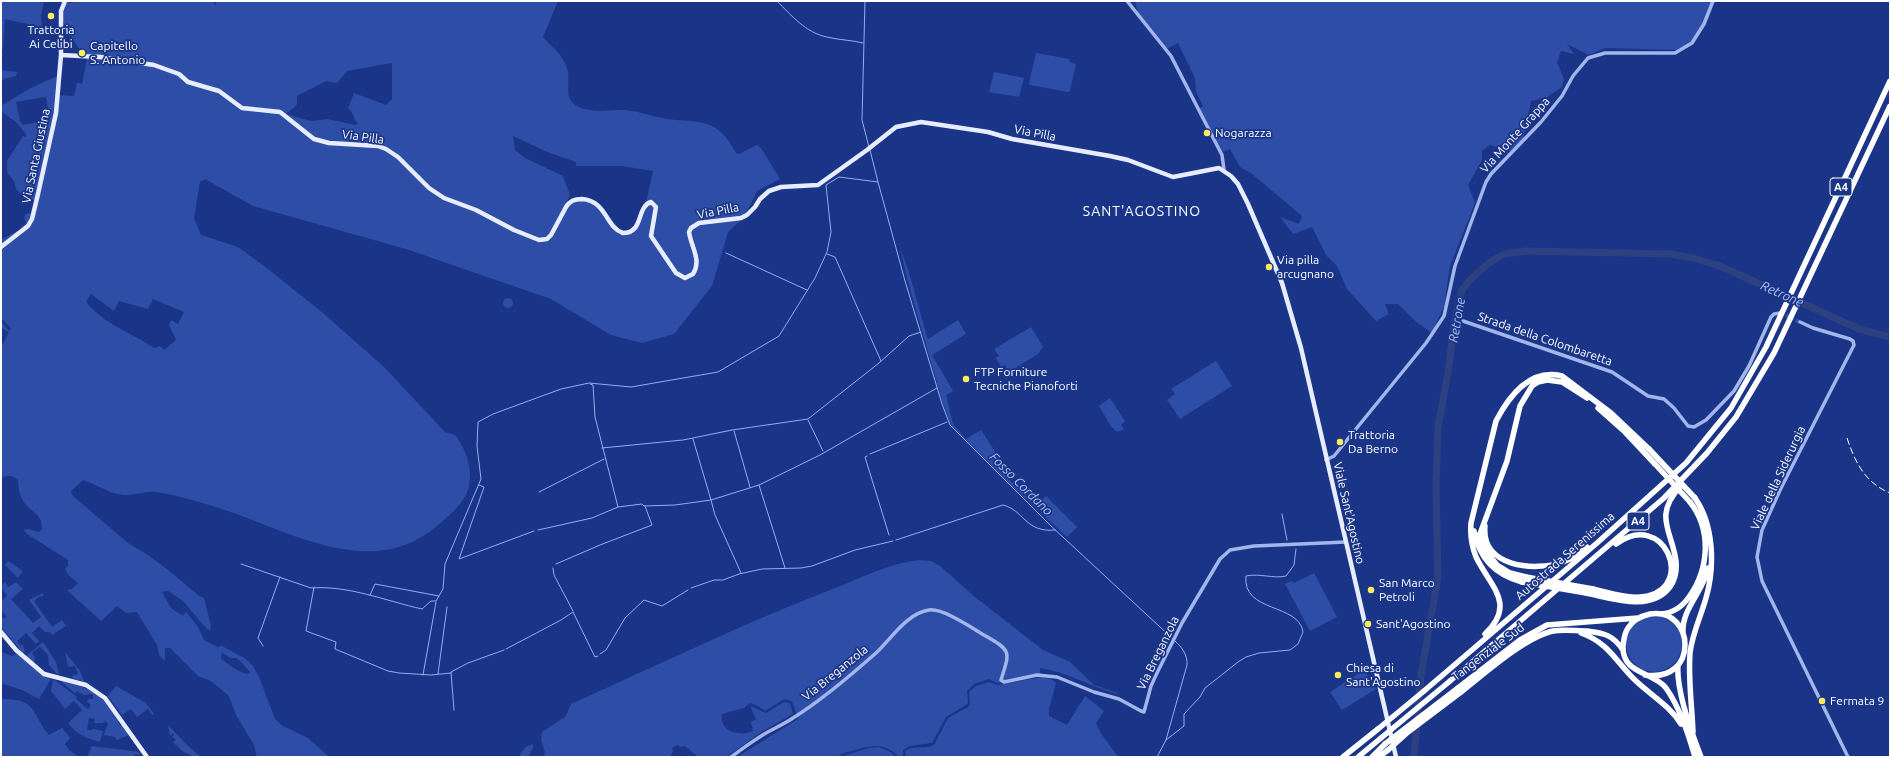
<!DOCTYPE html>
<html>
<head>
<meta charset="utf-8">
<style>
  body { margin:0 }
  #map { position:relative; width:1891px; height:758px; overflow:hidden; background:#1a3588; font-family:Ubuntu,sans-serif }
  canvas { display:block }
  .frame { position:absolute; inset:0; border:2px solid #fff; pointer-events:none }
</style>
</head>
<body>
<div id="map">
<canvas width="1891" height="758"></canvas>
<div class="frame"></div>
</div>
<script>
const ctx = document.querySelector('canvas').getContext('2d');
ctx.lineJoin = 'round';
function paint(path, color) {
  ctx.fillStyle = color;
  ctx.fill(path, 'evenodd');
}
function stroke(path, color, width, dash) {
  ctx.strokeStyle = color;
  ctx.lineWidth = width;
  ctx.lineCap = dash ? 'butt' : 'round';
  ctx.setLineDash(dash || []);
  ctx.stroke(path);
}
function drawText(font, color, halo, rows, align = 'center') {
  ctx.font = font + ' Ubuntu,sans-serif';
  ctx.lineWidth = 3.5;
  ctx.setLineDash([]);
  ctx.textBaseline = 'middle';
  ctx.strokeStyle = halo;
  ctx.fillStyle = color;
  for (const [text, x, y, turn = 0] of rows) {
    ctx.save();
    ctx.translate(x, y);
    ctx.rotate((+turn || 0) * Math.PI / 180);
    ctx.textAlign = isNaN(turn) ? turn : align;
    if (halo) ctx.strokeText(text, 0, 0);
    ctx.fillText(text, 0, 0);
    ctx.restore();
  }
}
paint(new Path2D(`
  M1 1H44L41 17 42 27 5 19 3 49 1 51Z
  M67 1 70 3 78 1H213L216 6V1H558L543 37C551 46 563 55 567 68 571 78 564 95 573 103 585 114 608 110 623 110 639 111 653 117 668 119 702 123 718 118 736 153L739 154 757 145 761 148 780 179 757 191 750 206 741 220 728 232 712 286 674 334 642 343 611 335 551 299 406 249 253 206 205 179 200 182 194 218 201 235 238 247 268 269 323 313 384 367 445 432 455 435C468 451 475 476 466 495 459 507 448 517 437 526 367 585 281 525 209 505 192 500 173 494 155 492 144 491 133 496 122 495 108 493 96 484 83 480L71 491 73 496 128 543 148 555 168 570 199 596 204 598 211 626 210 631 206 628 183 601 168 591 162 592 171 608 183 616 186 612 198 627 204 640 217 647 222 646 246 659 253 666 259 677 275 719 283 726 308 738 329 757H257L254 745 236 715 229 696 211 681 198 676 170 648H165V661L159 655 157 645 137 612 126 613 117 606 101 621 67 590 72 589 78 583 68 575 65 569 68 566V560L27 534 24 530 28 529 39 532 42 529C42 512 31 513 23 501 19 494 18 487 18 480L11 476 1 477V345L3 344 9 332 1 328V321L9 331 11 328 1 318V240L19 230 26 223 24 217 26 214 31 213 35 201 22 195 16 189 14 181 7 172V161L23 136 26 137V134L16 122 1 111V106L27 90 57 76 56 95 74 96 77 83 82 84 87 59C80 50 65 29 62 19 60 14 65 6 67 1ZM392 63V99L386 105 354 93 348 108C354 112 353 119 358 124L355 125 328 119 311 121 286 114 297 105V96L326 81 337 83 347 71ZM44 97 46 98 50 118 48 120 23 125 20 121 16 102ZM513 136 547 152 576 162V166H622L653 171 646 203 632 230 621 231 604 209 580 198 566 203 570 195 563 176 525 158 515 150ZM91 294 114 311 119 301 148 309 153 299 184 312 178 324 171 320 169 325 176 340 164 350 160 346 154 348C129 331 107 326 86 302ZM222 652 230 658H236L241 662 250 672 248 674C236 672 230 664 221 659Z
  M1135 1H1711L1703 23 1692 42 1676 50 1605 48 1589 55 1567 44 1574 54 1561 51 1557 62 1564 79 1562 87 1547 97 1531 101 1523 139 1510 151 1490 145 1482 151V160L1468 185 1475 203 1450 266 1444 306 1432 333 1415 321 1398 304H1385L1389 314 1376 321 1347 289 1337 266 1326 255 1312 227 1293 234 1280 217 1299 224 1302 216 1251 173 1240 167 1230 149 1223 152 1199 109 1203 106 1196 92 1195 78 1178 43 1166 49 1138 13Z
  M1036 53 1069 59 1070 62 1076 64 1070 91 1068 92 1030 85 1029 83Z
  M1 70 17 72 16 76 1 80Z
  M994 72 1024 78 1019 97 989 92Z
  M900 248C912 277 918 308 928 339L958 320 966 334 932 355 953 391 946 395 953 424 966 439 981 430 1004 465 1000 468 1008 479 1036 505 1046 496 1077 527 1067 537 1012 486 951 425 943 404 909 285Z
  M503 303a5 5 0 1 1 10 0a5 5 0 1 1-10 0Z
  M1031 327 1043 347 1038 354 1009 372 1005 365 1001 367 996 358 999 356 994 349Z
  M1216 361 1232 386 1180 419 1167 400 1175 394 1171 389Z
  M1110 398 1125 421 1121 425 1124 429 1117 432 1110 425 1099 406Z
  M919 560 931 561 940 566 975 597 1043 650 1070 662 1094 685 1118 693 1117 694C1091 687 1068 672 1040 668V675L998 683 989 679 974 684 967 691 968 703 966 705 946 717 932 743 910 746 903 750V757H899C884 742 871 745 852 751 846 753 842 752 838 757H737L798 719 792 701 784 699 765 711 758 706 750 703 744 708 722 714C719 732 740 737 753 731L751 722 756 719 750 706 766 713 784 702 790 703 793 714 763 731 726 757H698L685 746 680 747 678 745 672 748 673 751 670 757H542L545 753 541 739 542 732 566 716 571 704C658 665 744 623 833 589 861 578 890 563 919 560Z
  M8 561 23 571 18 578 5 565Z
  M1314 573 1337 617 1310 631 1285 584 1292 581 1294 583Z
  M5 582 8 587 16 582 23 589 11 599 33 623 41 617 29 600 43 593 44 595 41 597 40 596 34 601 52 627 62 620 66 626 52 635 50 632H45L39 626 32 633 39 641 36 644 26 633 17 641 21 646 22 644 25 651 23 653 1 627V619L7 617 1 610V601L7 596 1 587Z
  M1626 644a28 28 0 1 1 56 0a28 28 0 1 1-56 0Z
  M43 642 56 662 59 674H57L49 665 48 655 40 647 32 653 35 657 34 663 26 656Z
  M1 652 12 656 16 654C28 660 38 672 51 679L39 699 22 690 1 683Z
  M65 652 80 671 84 681 73 679 72 676 78 674 75 666 68 667Z
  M1364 670 1376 689 1342 710 1330 692Z
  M1042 677 1051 679 1056 683 1049 709V716L1067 725 1085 696 1104 711 1096 723 1100 732 1118 757H906L905 751 911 748 928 747 934 745 948 718 968 707 970 704 969 692 976 686 989 682 998 685Z
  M53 679 77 697 76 699 88 709 91 706 87 701 89 699H93V694L84 695 77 691 75 693 60 681C88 687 110 695 120 726L124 723 131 734 117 740 115 737 104 735 108 723 104 721 103 723H94L95 719 89 718 87 730H92L93 729 103 731 100 742 84 737V734L83 736 74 730 68 723 82 710 74 701 65 709 51 691Z
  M116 686 146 703 154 714 152 715 148 709 137 717 131 709 122 715 108 696Z
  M1 699C37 698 31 713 49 735L62 728 70 738 65 744 69 750 79 757H1Z
  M168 725 188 746 201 757H191L192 756 182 751 173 742 176 740 172 737 174 735 173 733 170 736Z
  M533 744V748L529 755 531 757H520V754L526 747Z
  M92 746 139 752 140 755 135 754 133 757H87Z
  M879 747 892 753 896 757H840L869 748Z`), '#2d4da6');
stroke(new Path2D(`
  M777 1C791 15 806 33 827 37 839 40 851 40 863 43
  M865 1 862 120 869 147
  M878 182 905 281 942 404 950 425 1051 526 1173 639
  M726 253 807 290
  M827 254 835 257 881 361
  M808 420 823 451
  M734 431 750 487
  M602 448 683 440 732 430 808 419 879 363 909 336 921 332
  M870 454 947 422
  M867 456 865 457 889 535
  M479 485 484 487 459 559 534 531
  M759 485 820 455 937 388
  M539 492 604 459
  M618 507 642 504 644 506 675 505 711 500 693 439
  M1282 514 1287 540
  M538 530 592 518 618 507 595 417 593 385 590 384
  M896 540 1003 505C1024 510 1025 533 1055 530
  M241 564 311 588C348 585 386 601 422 609L431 601H436L443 589 445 564 481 479 477 446 478 422 493 414 561 389 589 383 631 387 718 372 779 336 815 278 827 252 831 232 826 185 839 177 878 182 870 150
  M556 564 600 545 652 525 645 506
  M553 568 554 575 573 611
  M741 573 715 515 711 500 759 485 785 568
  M314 587 306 631 336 642 335 649 388 671 399 673 431 675 451 673
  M691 588 714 580H723L739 574 762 569 801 568 812 566 855 550 893 541
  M370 595 375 584 439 596
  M263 646 258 638 280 577
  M506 649 561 620 573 612 595 657 598 656
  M600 654 606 650 625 618 644 600 662 606 688 590
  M438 674 447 607
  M423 675 436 602
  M454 710 451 672 468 663 504 650
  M1166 740 1184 726V714L1200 697 1205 688 1238 662 1246 657 1259 653 1290 650 1298 644 1303 632C1299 603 1242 613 1246 576 1260 573 1273 579 1286 576L1294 565 1296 549
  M1157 757 1166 740 1187 665C1188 656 1182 647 1175 641`), '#95aeef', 1);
stroke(new Path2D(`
  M1414 757 1421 675 1438 577 1436 487 1438 426 1448 373 1454 324 1462 290 1471 279 1490 262 1504 254 1527 251 1670 254 1693 258 1720 266 1859 329 1890 337`), '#2d4180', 7);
stroke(new Path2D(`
  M1781 313 1800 322`), '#3c539a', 3.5, [3.5, 2]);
stroke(new Path2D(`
  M1127 1 1171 56 1222 155 1224 170
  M1463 321 1612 372 1648 396 1664 399 1674 408 1688 426 1694 427 1706 420 1734 391 1749 366 1771 317 1774 314 1780 313
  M1800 322 1813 328 1850 339 1853 341 1854 345 1781 488 1762 530 1757 557 1762 581 1848 757
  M1326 460 1334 456 1426 343 1444 316 1455 266 1486 182 1491 174 1541 122 1562 96 1573 76 1588 58 1605 53H1675L1692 43 1704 24 1713 1
  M731 757C742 749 754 740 766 733 775 728 784 724 793 718 822 700 850 676 876 653 891 639 907 613 929 610 943 608 972 628 984 635 1012 651 1010 651 1001 680L1004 682 1037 675 1057 677 1094 692 1119 699 1141 711 1144 712 1151 686 1157 673 1182 623 1220 559 1230 550 1254 546 1346 542`), '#a2b6ec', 3.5);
stroke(new Path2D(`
  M61 55 100 57 154 65 179 74 188 82 219 91 242 108 280 112 314 139 329 143 378 146 386 149 398 157 429 188 444 198 476 210 514 230 539 240 547 239 551 235 566 207C570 201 574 199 582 199 607 201 605 227 623 233 644 233 636 207 651 202L656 207 651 236 676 273 685 278 693 274C702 260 691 247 689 232L691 228 699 223 741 218 747 215 755 207 760 199 769 191 781 187 818 185 867 150 896 127 921 122 988 132 1012 139 1110 156 1128 160 1173 177 1219 168 1231 176 1238 184 1248 204 1282 283 1301 348 1396 757
  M1 247 28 226 32 219 38 194 56 113 61 55V11L65 1
  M1 632 16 650 44 674 86 685 105 698 147 757`), '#e7ecff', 4.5);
stroke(new Path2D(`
  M1598 408 1625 432 1655 464
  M1485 526C1481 567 1534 572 1563 562 1572 559 1580 553 1587 547
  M1474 531C1479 558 1496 575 1522 582
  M1526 577 1510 573 1497 565 1485 550 1480 534 1507 461 1520 406 1532 386 1538 382 1547 380 1562 382 1587 398
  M1593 589C1610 593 1631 600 1648 596 1695 585 1664 509 1616 544
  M1586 593C1611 598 1651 613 1670 587 1675 580 1677 571 1676 561 1672 531 1653 516 1680 487
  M1661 614C1674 613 1682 607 1689 597 1709 569 1712 530 1690 502
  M1683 632C1682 608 1704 591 1708 568
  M1581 633C1609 643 1616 662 1636 681 1652 696 1670 706 1681 724
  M1485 634C1517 604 1490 586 1476 557 1472 547 1470 535 1471 523L1496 421C1509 396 1530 368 1562 376L1611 413 1649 449
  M1678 665C1676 689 1692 734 1701 757
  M1645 675C1700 683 1695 607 1650 614 1641 616 1633 620 1628 628 1624 634 1624 639 1623 646 1622 675 1653 671 1666 688 1680 708 1688 733 1695 757
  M1450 681 1664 498 1707 453 1736 417 1774 353 1890 106
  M1458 688 1520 640 1547 625 1638 618
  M1424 691 1597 543 1686 463 1731 408 1766 347 1890 81
  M1461 692C1484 674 1525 637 1553 631 1564 629 1576 631 1587 631 1604 633 1613 635 1623 650
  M1693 732C1692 706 1688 679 1690 653 1692 634 1701 616 1706 598 1715 567 1714 525 1695 498
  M1343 757 1378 729
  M1358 757 1381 738
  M1372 757 1385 744
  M1379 757 1388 750`), '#fff', 5.5);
stroke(new Path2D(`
  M1847 438C1855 462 1865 483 1890 493`), '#fff', 1, [7, 3]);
stroke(new Path2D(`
  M1649 449 1695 498
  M1655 464 1690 502
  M1526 577 1593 589
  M1522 582 1586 593
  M1378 729 1424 691
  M1381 738 1450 681
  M1385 744 1458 688
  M1388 750 1408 732 1461 692`), '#fff', 5.5);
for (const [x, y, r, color] of [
  [51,16,4,"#ffef5e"],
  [82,53,4,"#ffef5e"],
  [1207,133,4,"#ffef5e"],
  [1269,267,4,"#ffef5e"],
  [966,379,4,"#ffef5e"],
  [1340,442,4,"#ffef5e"],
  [1371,590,4,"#ffef5e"],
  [1368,624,4,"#ffef5e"],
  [1338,675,4,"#ffef5e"],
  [1822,701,4,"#ffef5e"]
]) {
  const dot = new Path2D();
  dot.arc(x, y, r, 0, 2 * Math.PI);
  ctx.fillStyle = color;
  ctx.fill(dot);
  stroke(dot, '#1a3588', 1.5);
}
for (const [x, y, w] of [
  [1841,187,22],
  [1638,521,22]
]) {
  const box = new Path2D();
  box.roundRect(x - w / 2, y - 9, w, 18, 3);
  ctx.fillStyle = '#1a3588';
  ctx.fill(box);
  stroke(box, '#fff', 1);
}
drawText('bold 11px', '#fff', null, [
  ["A4",1841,187],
  ["A4",1638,521]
]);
drawText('12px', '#fff', '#1a3588', [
  ["Trattoria",51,30,"center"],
  ["Ai Celibi",51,44,"center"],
  ["Capitello",90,46],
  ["S. Antonio",90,60],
  ["Nogarazza",1215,133],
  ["Via pilla",1277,260],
  ["arcugnano",1277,274],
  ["FTP Forniture",974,372],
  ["Tecniche Pianoforti",974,386],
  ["Trattoria",1348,435],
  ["Da Berno",1348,449],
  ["San Marco",1379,583],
  ["Petroli",1379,597],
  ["Sant'Agostino",1376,624],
  ["Chiesa di",1346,668],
  ["Sant'Agostino",1346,682],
  ["Fermata 9",1830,701]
], 'left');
drawText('12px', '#fff', '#1a3588', [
  ["Via Pilla",1035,133,11],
  ["Via Monte Grappa",1515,135,-48],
  ["Via Pilla",363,137,8],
  ["Via Santa Giustina",36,156,-78],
  ["Via Pilla",718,211,-11],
  ["Strada della Colombaretta",1545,339,19],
  ["Viale della Siderurgia",1778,478,-65],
  ["Viale Sant'Agostino",1349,513,77],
  ["Autostrada Serenissima",1565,556,-41],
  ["Tangenziale Sud",1488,652,-37],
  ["Via Breganzola",1158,653,-64],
  ["Via Breganzola",835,673,-39]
]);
drawText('italic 13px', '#aec0f4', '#1a3588', [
  ["Retrone",1782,294,24],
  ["Retrone",1457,320,-80],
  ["Fosso Cordano",1021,484,45]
]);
ctx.letterSpacing = '1px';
drawText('14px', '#fff', '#1a3588', [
  ["SANT'AGOSTINO",1142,211]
]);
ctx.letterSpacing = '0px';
</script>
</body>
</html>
